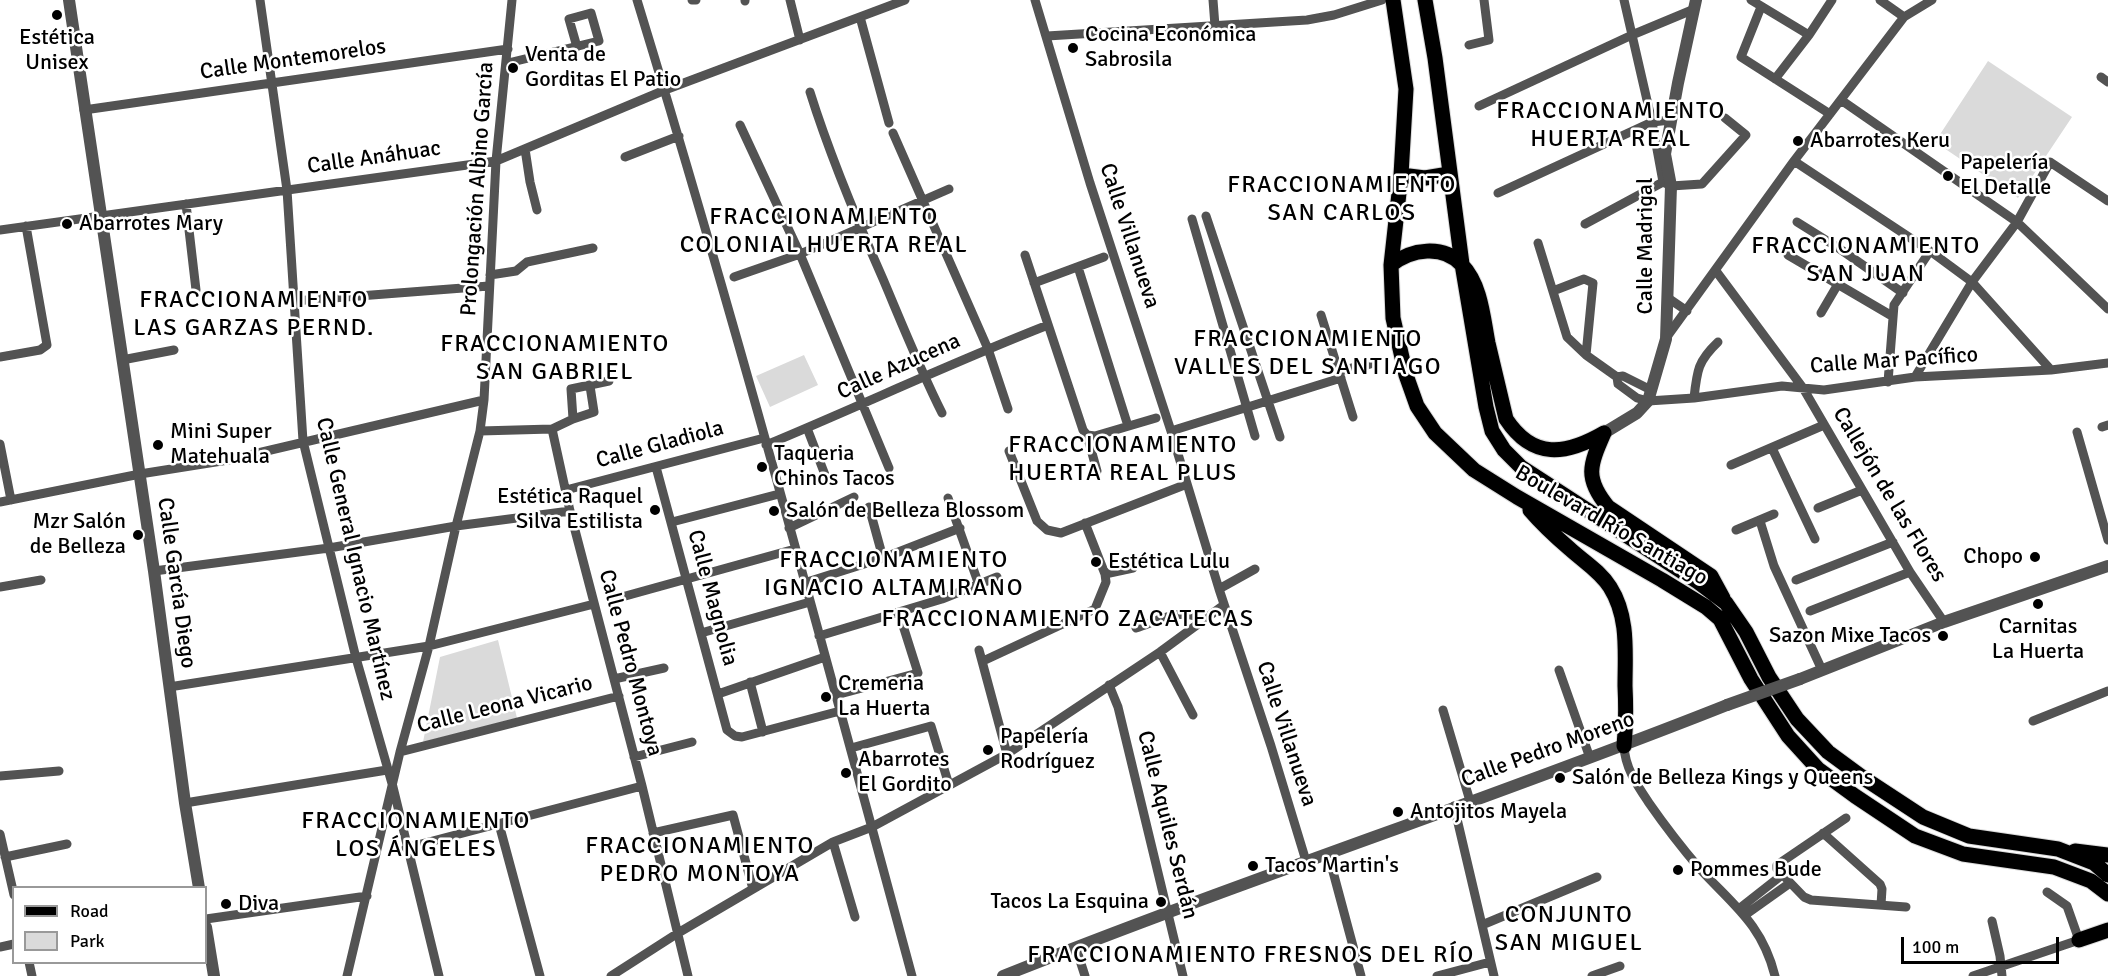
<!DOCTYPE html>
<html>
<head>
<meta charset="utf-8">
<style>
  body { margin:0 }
  #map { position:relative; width:2108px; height:976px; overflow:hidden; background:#fff; font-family:Signika,sans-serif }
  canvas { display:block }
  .legend { position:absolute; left:12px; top:886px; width:195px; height:78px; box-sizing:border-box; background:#fff; border:2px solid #999; margin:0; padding:8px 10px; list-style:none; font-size:18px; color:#000 }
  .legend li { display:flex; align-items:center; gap:12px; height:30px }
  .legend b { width:30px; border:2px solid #999 }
  .scale { position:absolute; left:1901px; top:937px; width:158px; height:27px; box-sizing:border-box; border:3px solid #000; border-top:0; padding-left:8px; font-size:18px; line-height:21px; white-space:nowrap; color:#000; -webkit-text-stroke:4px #fff; paint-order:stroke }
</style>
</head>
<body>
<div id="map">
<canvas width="2108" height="976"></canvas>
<ul class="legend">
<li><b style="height:8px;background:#000"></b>Road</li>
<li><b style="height:16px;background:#dadada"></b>Park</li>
</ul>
<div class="scale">100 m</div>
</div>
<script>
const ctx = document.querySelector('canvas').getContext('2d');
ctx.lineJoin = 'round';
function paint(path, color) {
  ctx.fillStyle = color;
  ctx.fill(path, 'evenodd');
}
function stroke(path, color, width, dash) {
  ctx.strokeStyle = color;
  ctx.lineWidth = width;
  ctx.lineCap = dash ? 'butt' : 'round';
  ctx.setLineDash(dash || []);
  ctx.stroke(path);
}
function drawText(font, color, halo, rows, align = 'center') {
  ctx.font = font + ' Signika,sans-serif';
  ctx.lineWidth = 5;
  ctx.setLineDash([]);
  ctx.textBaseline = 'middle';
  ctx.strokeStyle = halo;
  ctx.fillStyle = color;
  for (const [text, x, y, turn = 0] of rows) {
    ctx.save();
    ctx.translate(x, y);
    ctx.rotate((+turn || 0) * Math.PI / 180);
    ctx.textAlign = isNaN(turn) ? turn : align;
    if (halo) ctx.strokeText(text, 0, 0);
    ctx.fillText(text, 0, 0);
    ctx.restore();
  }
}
paint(new Path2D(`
  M1988 61 2072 117 2018 198 1935 142Z
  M804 355 818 385 770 407 756 376Z
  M498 640 517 718 423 742 440 657Z`), '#dadada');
const primary = new Path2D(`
  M1393 0 1406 89 1401 175 1391 265 1393 318 1406 375 1417 406 1435 433 1474 470 1517 497 1662 580 1706 607 1720 619 1751 679 1788 736 1818 769 1855 796 1915 836 1963 854 2054 867 2091 881 2108 894
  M1425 0 1435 58 1462 264 1486 407 1492 431 1504 450 1521 467 1698 582 1726 603 1746 632 1769 677 1797 719 1828 752 1862 777 1923 817 1969 836 2058 849 2094 863 2108 875
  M1401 175 1425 178 1449 174
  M1391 265C1411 249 1443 244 1462 265 1481 285 1483 317 1488 343 1494 368 1500 393 1506 419 1533 460 1566 455 1604 433
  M1604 433C1590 465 1584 478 1608 507L1711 576 1723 598
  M1530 510C1542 524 1556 537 1570 549 1583 561 1600 571 1610 587 1629 617 1625 652 1625 686 1626 706 1626 726 1624 746
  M2075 851 2108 855
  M2079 940 2108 930`);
stroke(primary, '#dbdbdb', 17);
stroke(new Path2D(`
  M260 0 287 190 303 441 356 658 393 787 439 976
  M637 0C736 323 824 650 912 976
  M692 0H696
  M745 0V1
  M790 0 800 40
  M1035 0 1090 183 1171 431 1219 589 1271 746 1306 861
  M1213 0 1215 26
  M1624 0 1652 122 1663 182 1671 186 1702 184 1746 135 1725 118
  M1751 0 1809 35
  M1880 0 1904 17
  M1761 7 1741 57 1830 114
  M860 17 889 123
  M1047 36 1307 20 1334 15 1382 0
  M1469 45 1489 40 1484 0
  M508 63 599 41 591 13 569 19 577 47
  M2101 77 2108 82
  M1775 79 1809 35 1832 0
  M810 92C830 156 856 218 883 279 902 324 920 369 942 413
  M1841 100 2017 222 2108 309
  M1479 106 1632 35 1692 10
  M84 110 508 49
  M740 125 800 254 889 468
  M893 133 988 349 1008 409
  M525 149 530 182 537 210
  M625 157 679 136
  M1794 161 1930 251 1972 282 2051 370
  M1498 193 1652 122 1671 120
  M186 204 196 290
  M1206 216 1280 437
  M1192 219 1255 436
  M1797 222 1837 247 1903 293
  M1585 224 1663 182
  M0 230 496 161 665 90 905 0
  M1538 243 1567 337 1586 355 1617 377 1623 376 1651 390
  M1025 255 1083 430 1087 435 1097 471
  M1788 255 1892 316
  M1078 267 1128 426
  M1716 271 1803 388 1910 572 1944 622
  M490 275 516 271 527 262 593 248
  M734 277 800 254 949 189
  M1034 283 1104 257
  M1553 291 1584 279 1593 283 1586 355
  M1668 298 1687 311
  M294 301 489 286
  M1821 313 1838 284
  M1321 315 1353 417
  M1666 338 1794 161 1904 17 1932 0
  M0 357 40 350 47 345 26 226
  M122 360 174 350
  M1339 371 1370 364
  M1617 377 1618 384 1637 398 1648 401 1694 398 1782 386 1824 390 1915 377 2051 370 2108 363
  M1915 377 1972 282 2017 222 2050 162 2108 201
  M1888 382 1894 305 1930 251
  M1694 398C1697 370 1698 361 1718 342
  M573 419 571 389 609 381
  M2102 427 2108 425
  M807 428 827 480
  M552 429 570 511 642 786 688 976
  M480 431 552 429 573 419 594 412 590 386
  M1171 431 1341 378
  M2077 432 2108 540
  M1087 435 1095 436 1156 418
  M0 444 11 500
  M766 445C860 406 953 362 1048 325
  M1772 448 1815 539
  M1009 451 1037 521 1047 530 1061 533 1187 484
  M1731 465 1824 425
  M656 467 727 730 735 736 742 737 840 711
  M566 490 764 438
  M948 498 979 585
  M0 502 140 474 228 460 484 400
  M869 507 883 558
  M1818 508 1862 490
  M1760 521 1774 566 1822 670
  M672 522 779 494
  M789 528 854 497
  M1736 530 1774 514
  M154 571 329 548 456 526 570 511
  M1105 574 1133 568
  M1796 580 1893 542
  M804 583 883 558 960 528
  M0 587 41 580
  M1219 589 1255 569
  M611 600 795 549
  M1810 611 1910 572
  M1136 628C1158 621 1182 606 1203 620
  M701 633 810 602
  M819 636 942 599 997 577
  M979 650 1007 754
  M1160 652 1193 715
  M983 661 1095 609 1106 582 1105 574 1085 523
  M1559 670 1590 758
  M614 679 664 668
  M750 682 763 732
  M1109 685 1118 707 1183 976
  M169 687 429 646 594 604
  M718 694 825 657
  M836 695 918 673 899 613
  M1443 710 1470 801
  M2033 721 2108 691
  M1624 746C1625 768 1637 785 1649 803 1665 826 1682 848 1700 869 1733 905 1762 924 1775 976
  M851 748 931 726 949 785
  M400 752 619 696
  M634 757 692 742
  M0 776 59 771
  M185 803 387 770
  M1454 806 1494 976
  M1846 818 1777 865V869L1804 897 1811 900 1906 907
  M499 824 540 976
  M653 833 733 815 753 889
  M1823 833 1880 884 1882 889 1881 905
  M0 834 14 895
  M833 842 855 917
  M406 848 642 786
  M1328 853 1361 976
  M5 857 67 844
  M1740 908 1782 875
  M1745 915 1790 883
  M206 919 367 896
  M1992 921 2000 956 2002 976
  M1482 925 1597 877
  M0 947 14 944
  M1076 948 1085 976
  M29 962 32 976
  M347 976 400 752 429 646 456 526 480 431 484 400 496 161 512 0
  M611 976 678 933 833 842 872 827 1007 754 1160 652 1224 605
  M1437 976 1490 962
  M1592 976 1620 966
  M1973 976 2079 940 2067 906 2047 892`), '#535353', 9);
stroke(new Path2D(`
  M69 0 154 571 185 803 199 888
  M1604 433 1637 413 1648 401 1666 339 1671 186 1665 154 1678 83 1696 0
  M1800 679 1944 622 2108 566
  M206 927 214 976
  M1003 976C1243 880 1488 800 1727 705`), '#535353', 12);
stroke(primary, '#000', 15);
stroke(new Path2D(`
  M1727 705 1800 679`), '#535353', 12);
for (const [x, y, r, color] of [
  [57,15,6,"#000"],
  [1073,48,6,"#000"],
  [513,68,6,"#000"],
  [1798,141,6,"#000"],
  [1948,176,6,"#000"],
  [67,224,6,"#000"],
  [158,445,6,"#000"],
  [762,467,6,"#000"],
  [655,510,6,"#000"],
  [774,511,6,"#000"],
  [138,535,6,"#000"],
  [2035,557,6,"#000"],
  [1096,562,6,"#000"],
  [2038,604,6,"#000"],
  [1943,636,6,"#000"],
  [826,697,6,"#000"],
  [988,750,6,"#000"],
  [846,773,6,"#000"],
  [1560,778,6,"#000"],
  [1398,812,6,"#000"],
  [1253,866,6,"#000"],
  [1678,870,6,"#000"],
  [1161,902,6,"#000"],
  [226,904,6,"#000"]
]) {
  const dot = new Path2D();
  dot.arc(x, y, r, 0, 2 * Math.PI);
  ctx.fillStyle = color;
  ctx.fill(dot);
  stroke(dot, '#fff', 2);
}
drawText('22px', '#000', '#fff', [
  ["Cocina Económica",1085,35],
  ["Sabrosila",1085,60],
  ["Estética",57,38,"center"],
  ["Unisex",57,63,"center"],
  ["Venta de",525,55],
  ["Gorditas El Patio",525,80],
  ["Abarrotes Keru",1810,141],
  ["Papelería",1960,163],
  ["El Detalle",1960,188],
  ["Abarrotes Mary",79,224],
  ["Mini Super",170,432],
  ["Matehuala",170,457],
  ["Taqueria",774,454],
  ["Chinos Tacos",774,479],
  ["Estética Raquel",643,497,"right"],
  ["Silva Estilista",643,522,"right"],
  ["Salón de Belleza Blossom",786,511],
  ["Mzr Salón",126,522,"right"],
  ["de Belleza",126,547,"right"],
  ["Chopo",2023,557,"right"],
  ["Estética Lulu",1108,562],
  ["Carnitas",2038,627,"center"],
  ["La Huerta",2038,652,"center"],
  ["Sazon Mixe Tacos",1931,636,"right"],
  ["Cremeria",838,684],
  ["La Huerta",838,709],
  ["Papelería",1000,737],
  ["Rodríguez",1000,762],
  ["Abarrotes",858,760],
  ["El Gordito",858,785],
  ["Salón de Belleza Kings y Queens",1572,778],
  ["Antojitos Mayela",1410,812],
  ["Tacos Martin's",1265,866],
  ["Pommes Bude",1690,870],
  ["Tacos La Esquina",1149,902,"right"],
  ["Diva",238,904]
], 'left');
drawText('22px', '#000', '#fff', [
  ["Calle Montemorelos",293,60,-8],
  ["Calle Anáhuac",374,158,-8],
  ["Prolongación Albino García",478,189,-86],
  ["Calle Villanueva",1129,236,72],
  ["Calle Madrigal",1646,246,-90],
  ["Calle Mar Pacífico",1894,361,-4],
  ["Calle Azucena",899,367,-24],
  ["Calle Gladiola",660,445,-15],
  ["Callejón de las Flores",1889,495,59],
  ["Boulevard Río Santiago",1611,526,30],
  ["Calle General Ignacio Martínez",355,559,77],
  ["Calle García Diego",176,583,82],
  ["Calle Magnolia",712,598,75],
  ["Calle Pedro Montoya",630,663,75],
  ["Calle Leona Vicario",505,705,-14],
  ["Calle Villanueva",1286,734,72],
  ["Calle Pedro Moreno",1548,750,-20],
  ["Calle Aquiles Serdán",1167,825,76]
]);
ctx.letterSpacing = '1.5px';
drawText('24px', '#000', '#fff', [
  ["FRACCIONAMIENTO",1611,112],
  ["HUERTA REAL",1611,140],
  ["FRACCIONAMIENTO",1342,186],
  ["SAN CARLOS",1342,214],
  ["FRACCIONAMIENTO",824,218],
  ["COLONIAL HUERTA REAL",824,246],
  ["FRACCIONAMIENTO",1866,247],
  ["SAN JUAN",1866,275],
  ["FRACCIONAMIENTO",254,301],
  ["LAS GARZAS PERND.",254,329],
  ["FRACCIONAMIENTO",1308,340],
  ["VALLES DEL SANTIAGO",1308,368],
  ["FRACCIONAMIENTO",555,345],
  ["SAN GABRIEL",555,373],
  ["FRACCIONAMIENTO",1123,446],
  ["HUERTA REAL PLUS",1123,474],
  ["FRACCIONAMIENTO",894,561],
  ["IGNACIO ALTAMIRANO",894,589],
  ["FRACCIONAMIENTO ZACATECAS",1068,620],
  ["FRACCIONAMIENTO",416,822],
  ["LOS ÁNGELES",416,850],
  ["FRACCIONAMIENTO",700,847],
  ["PEDRO MONTOYA",700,875],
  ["CONJUNTO",1569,916],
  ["SAN MIGUEL",1569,944],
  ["FRACCIONAMIENTO FRESNOS DEL RÍO",1251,956]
]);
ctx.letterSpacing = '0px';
</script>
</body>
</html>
